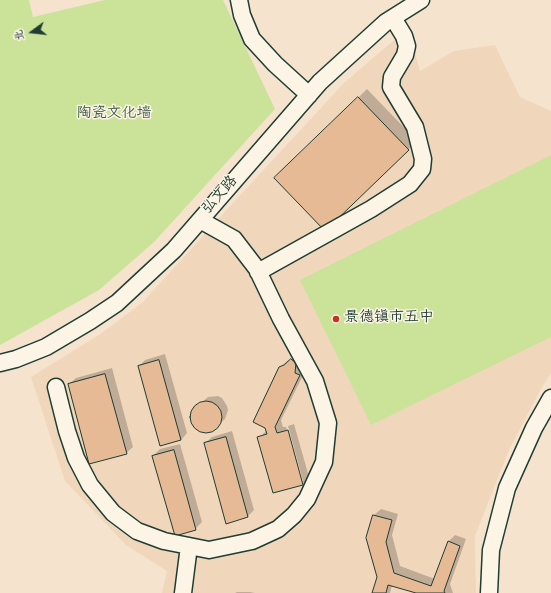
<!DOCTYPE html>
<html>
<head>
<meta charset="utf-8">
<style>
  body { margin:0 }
  #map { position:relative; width:551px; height:593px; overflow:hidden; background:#f5e3cd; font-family:Dekko,"LXGW WenKai TC",sans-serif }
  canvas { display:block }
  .north { position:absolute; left:12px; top:12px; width:40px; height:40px; -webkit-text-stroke:3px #fcf5e5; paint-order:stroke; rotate:255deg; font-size:11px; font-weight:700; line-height:16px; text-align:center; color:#1f3d34 }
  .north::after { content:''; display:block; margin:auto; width:14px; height:18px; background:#1f3d34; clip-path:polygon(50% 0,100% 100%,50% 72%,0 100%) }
</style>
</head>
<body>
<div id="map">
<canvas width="551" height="593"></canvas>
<div class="north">北</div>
</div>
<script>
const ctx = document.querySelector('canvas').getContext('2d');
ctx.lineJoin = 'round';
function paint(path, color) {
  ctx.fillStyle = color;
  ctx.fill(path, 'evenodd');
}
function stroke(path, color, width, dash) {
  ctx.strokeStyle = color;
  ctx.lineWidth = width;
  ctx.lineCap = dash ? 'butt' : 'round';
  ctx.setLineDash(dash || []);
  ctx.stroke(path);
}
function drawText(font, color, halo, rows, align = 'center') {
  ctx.font = font + ' Dekko,"LXGW WenKai TC",sans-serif';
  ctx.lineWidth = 3;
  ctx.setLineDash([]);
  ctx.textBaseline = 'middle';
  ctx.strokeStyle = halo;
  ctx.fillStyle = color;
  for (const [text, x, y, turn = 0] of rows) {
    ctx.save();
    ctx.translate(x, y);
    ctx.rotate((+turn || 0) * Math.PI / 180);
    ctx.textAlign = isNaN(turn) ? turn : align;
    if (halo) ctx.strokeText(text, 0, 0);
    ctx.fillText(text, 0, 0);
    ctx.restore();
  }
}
paint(new Path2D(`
  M408 28 420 71 454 51 495 45 520 97 551 111V373L541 389 509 450 475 536 476 593H162L167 571 126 545 65 481 31 377 99 335 143 302 220 217 344 83Z`), '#f0d7bc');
paint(new Path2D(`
  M0 0H29L33 17 105 0H223L275 109 154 242 99 290 0 345Z
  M551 155V337L371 425 300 280Z`), '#cae399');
paint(new Path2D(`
  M367 89 417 141 325 230 276 178Z
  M298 353 306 369 281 420 283 427H286L301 481H303L288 426 294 424 309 477 303 484 259 438 267 430 280 367 287 361 292 359Z
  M165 354 187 433 181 440 139 366 145 360Z
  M112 368 133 447 126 453 69 384 76 378Z
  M218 396 222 398 227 406 228 410 225 419 211 431H202L194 425 192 415 193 410 208 397Z
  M232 431 254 510 247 517 205 443 212 437Z
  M180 444 202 522 195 529 153 456 160 449Z
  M381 509 398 514 392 535 400 566 435 579 448 542 455 535 466 539 450 584 453 593H420L392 585 390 593H373L378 577 367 538 374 515Z
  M237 592H250L255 593H235Z`), '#0003');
const building = new Path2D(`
  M358 97 409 150 325 231 274 178Z
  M291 359 296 363 295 373 300 375 275 427 277 433 288 430 303 485 273 493 257 437 267 434 265 428 253 422 279 367 284 365Z
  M159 360 181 440 160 446 138 366Z
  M105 374 127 454 89 464 68 384Z
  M190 417a16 16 0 1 1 32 0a16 16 0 1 1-32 0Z
  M226 437 248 517 226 524 204 443Z
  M174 450 196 530 175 536 152 456Z
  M373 515 392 520 386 542 394 573 431 586 448 541 460 546 444 591 445 593H416L388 585 386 593H372L377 577 366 538Z`);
paint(building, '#e5ba95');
stroke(building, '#1f3d34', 1);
const minor = new Path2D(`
  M239 0 242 15 252 39 275 64 309 95
  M258 272 371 209 410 184 422 169 423 159 415 127 391 87 392 77 405 55 407 46 404 36 393 18
  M0 363 16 359 46 347 90 321 117 303 174 250 320 82 386 22 421 0
  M56 387 67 431 76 458 90 485 113 513 137 531 164 541 209 550 252 541 278 529 294 515 307 499 324 462 328 423 315 381 281 319 257 269 234 239 200 220
  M183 593 189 546
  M489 593 491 550 507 488 534 428 551 398`);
stroke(minor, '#1f3d34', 19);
stroke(minor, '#fcf5e5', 16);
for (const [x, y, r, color] of [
  [336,319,4,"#c8321e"]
]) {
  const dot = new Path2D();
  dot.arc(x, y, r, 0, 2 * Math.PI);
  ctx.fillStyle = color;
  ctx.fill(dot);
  stroke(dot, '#fcf5e5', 1.5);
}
drawText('15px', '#415e48', '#fcf5e5', [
  ["陶瓷文化墙",114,115]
]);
drawText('15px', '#1f3d34', '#fcf5e5', [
  ["弘文路",221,196,-49]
]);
drawText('15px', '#1f3d34', '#fcf5e5', [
  ["景德镇市五中",344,319]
], 'left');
</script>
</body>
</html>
